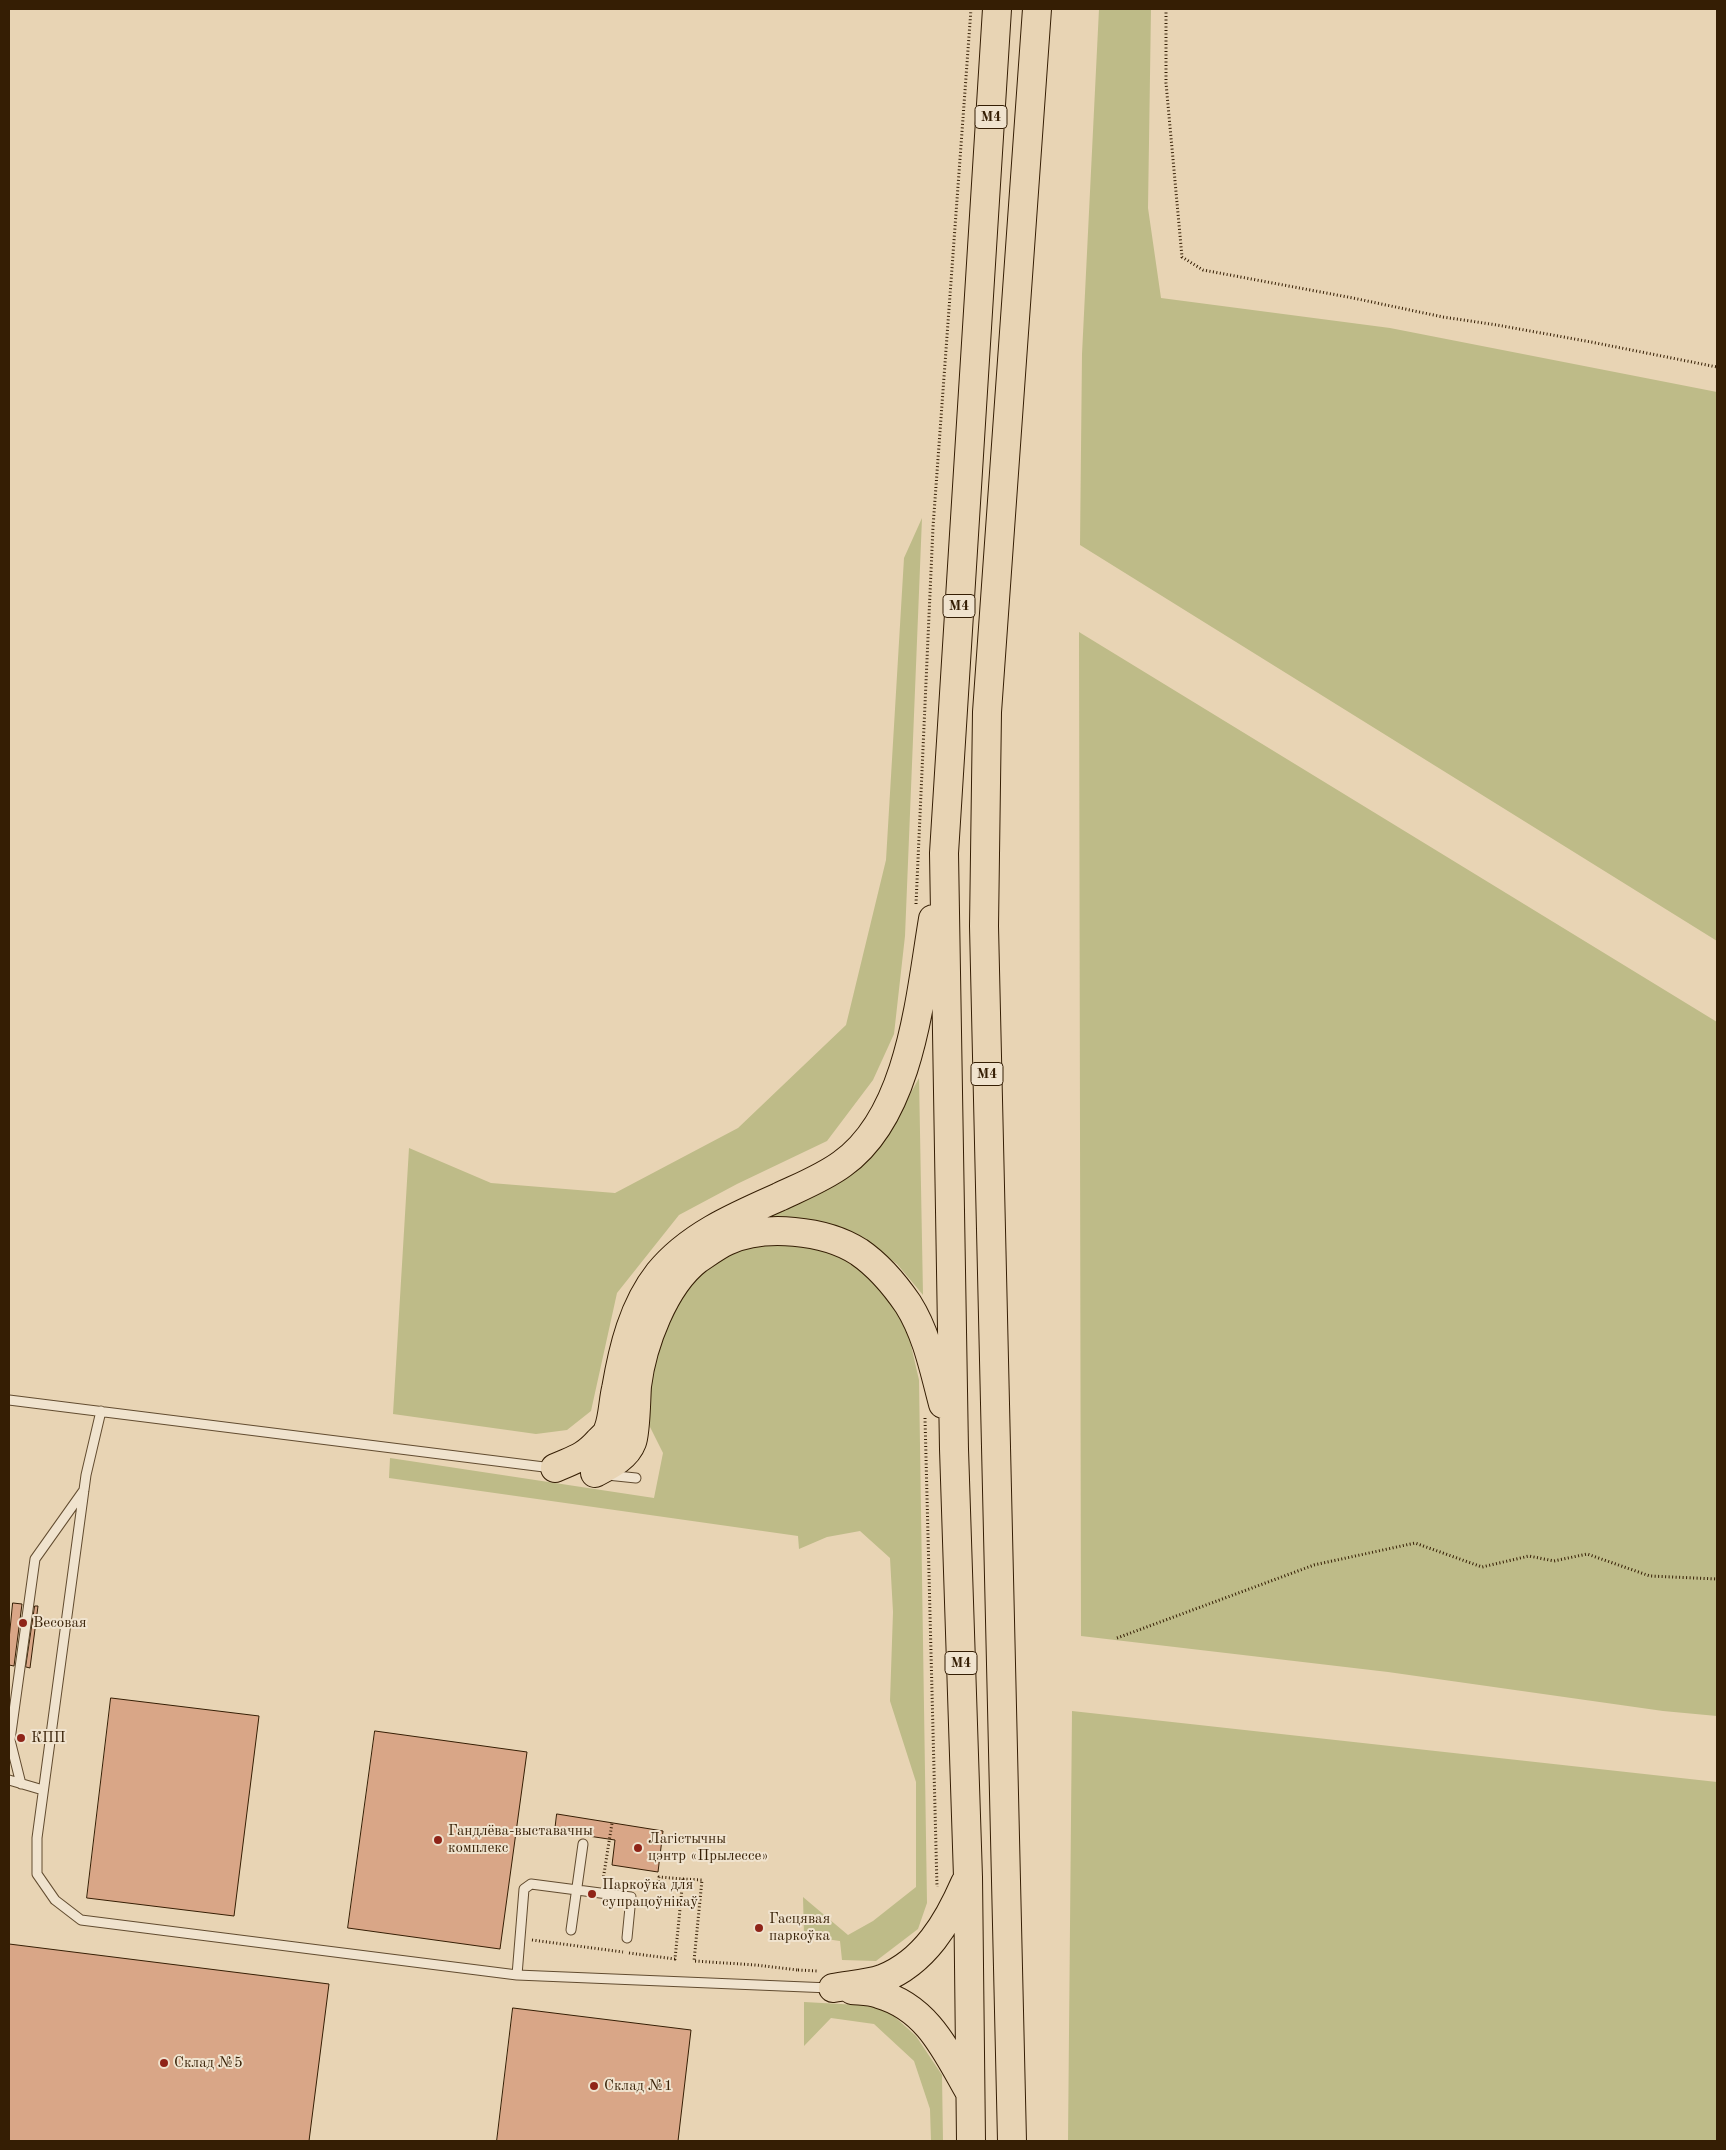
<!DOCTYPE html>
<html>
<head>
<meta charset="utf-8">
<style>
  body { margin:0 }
  #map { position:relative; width:1726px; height:2150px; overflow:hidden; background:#e8d4b4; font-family:"Old Standard TT",serif }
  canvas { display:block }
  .frame { position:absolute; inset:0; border:10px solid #351e04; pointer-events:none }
</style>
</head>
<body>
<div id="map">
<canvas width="1726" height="2150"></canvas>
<div class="frame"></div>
</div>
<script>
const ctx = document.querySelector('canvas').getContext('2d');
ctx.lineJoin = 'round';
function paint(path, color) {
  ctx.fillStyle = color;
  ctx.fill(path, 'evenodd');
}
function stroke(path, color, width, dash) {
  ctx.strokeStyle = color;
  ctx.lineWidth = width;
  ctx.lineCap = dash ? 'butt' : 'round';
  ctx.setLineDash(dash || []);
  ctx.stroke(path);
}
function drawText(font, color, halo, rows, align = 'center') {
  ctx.font = font + ' "Old Standard TT",serif';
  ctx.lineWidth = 4;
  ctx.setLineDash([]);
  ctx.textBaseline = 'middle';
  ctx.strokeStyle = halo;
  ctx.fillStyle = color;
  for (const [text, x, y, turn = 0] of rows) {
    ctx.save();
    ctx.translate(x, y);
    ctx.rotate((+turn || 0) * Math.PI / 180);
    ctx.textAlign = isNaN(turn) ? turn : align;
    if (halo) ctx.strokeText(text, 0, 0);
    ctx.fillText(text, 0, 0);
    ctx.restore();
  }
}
paint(new Path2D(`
  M1099 9H1151L1148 208 1161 298 1390 328 1717 392V941L1080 545 1082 354Z
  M922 518 905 936 894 1034 873 1080 827 1141 737 1184 679 1215 617 1293 591 1411 567 1430 536 1434 393 1414 409 1148 491 1183 615 1193 738 1128 846 1025 886 860 904 558Z
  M1079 632 1717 1022V1716L1663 1711 1388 1672 1081 1636Z
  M919 1078 923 1295 897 1264 861 1238 743 1225 869 1156 890 1131Z
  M804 1240 847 1255 886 1292 907 1328 919 1380 927 1903 918 1929 876 1961 842 1960 840 1941 804 1936 803 1897 848 1935 873 1921 916 1887V1782L890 1701 893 1612 890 1558 860 1531 827 1537 799 1549 798 1536 389 1478 390 1458 654 1498 663 1453 650 1427V1369L670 1312 700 1272 729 1249Z
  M1072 1711 1717 1782V2141H1068Z
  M804 2002 859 2005 886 2009 916 2036 942 2075 943 2141H931L930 2109 914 2061 874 2024 831 2018 804 2046Z`), '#bebb88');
const building = new Path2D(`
  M13 1603 22 1604 14 1666 9 1665V1640Z
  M35 1606H38L30 1668 26 1667Z
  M111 1698 259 1716 234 1916 87 1898Z
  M375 1731 527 1752 500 1949 348 1928Z
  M557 1814 663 1831 658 1872 612 1865 615 1840 555 1831Z
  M9 1944 329 1984 309 2141H9Z
  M513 2008 691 2030 678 2141H497Z`);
paint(building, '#d9a687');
stroke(building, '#351e04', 1);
const service = new Path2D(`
  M9 1400 552 1468
  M101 1411 86 1475 37 1838V1874L55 1900 81 1920 517 1975 830 1988
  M607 1475 636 1478
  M9 1780 43 1790
  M21 1784 10 1740 35 1559 84 1490
  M571 1930 583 1844
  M517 1975 524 1889 531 1884 631 1897 627 1938`);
const trunk = new Path2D(`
  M555 1468C575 1459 584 1458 599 1441 602 1438 607 1434 608 1430 613 1418 613 1401 616 1389 623 1348 633 1306 659 1273 689 1236 736 1216 779 1197 800 1187 823 1178 842 1164 911 1115 920 996 933 919
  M595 1473C608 1466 626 1458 632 1442 636 1432 636 1399 637 1386 642 1345 664 1285 698 1259 707 1253 718 1245 727 1241 764 1224 825 1230 859 1252 878 1265 895 1285 908 1304 927 1334 934 1370 943 1404
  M833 1988C849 1985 868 1984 882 1979 925 1962 948 1922 965 1883
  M852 1990C861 1991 871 1991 879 1994 928 2008 946 2051 969 2091
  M971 2141 968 1877 954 1449 944 853 997 9
  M1012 2141 984 926 987 712 1037 9`);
stroke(service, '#624c30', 11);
stroke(trunk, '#351e04', 30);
stroke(new Path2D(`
  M1166 9V83L1182 257 1203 270 1353 298 1443 317 1497 325 1591 342 1717 367
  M916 904 933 527 971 9
  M925 1418 937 1887
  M1117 1638 1314 1565 1415 1543 1482 1567 1529 1556 1554 1561 1587 1554 1650 1576 1717 1579
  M683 1879 702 1880 694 1961 756 1965 798 1970
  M603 1880 612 1823
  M532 1940 623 1952
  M629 1953 675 1959 683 1879 659 1877 657 1887 637 1884
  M798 1970 818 1971`), '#351e04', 3, [1, 2.5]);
stroke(service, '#f0e3ce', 9);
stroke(trunk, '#e8d4b4', 28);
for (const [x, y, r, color] of [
  [23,1623,5,"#8f2418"],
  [21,1738,5,"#8f2418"],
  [438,1840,5,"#8f2418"],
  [638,1848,5,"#8f2418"],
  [592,1894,5,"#8f2418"],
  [759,1928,5,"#8f2418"],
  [164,2063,5,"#8f2418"],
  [594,2086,5,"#8f2418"]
]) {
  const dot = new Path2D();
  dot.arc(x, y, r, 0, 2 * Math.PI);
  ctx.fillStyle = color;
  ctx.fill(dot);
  stroke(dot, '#f0e3ce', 2);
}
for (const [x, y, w] of [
  [991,117,32],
  [959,606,32],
  [987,1074,32],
  [961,1663,32]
]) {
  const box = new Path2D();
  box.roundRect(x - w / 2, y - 11.5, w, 23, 4);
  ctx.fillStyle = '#f0e3ce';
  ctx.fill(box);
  stroke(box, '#351e04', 1);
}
drawText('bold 14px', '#351e04', null, [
  ["М4",991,117],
  ["М4",959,606],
  ["М4",987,1074],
  ["М4",961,1663]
]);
drawText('15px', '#351e04', '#f0e3ce', [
  ["Весовая",33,1623],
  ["КПП",31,1738],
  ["Гандлёва-выставачны",448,1831],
  ["комплекс",448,1848],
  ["Лагістычны",648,1839],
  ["цэнтр «Прылессе»",648,1856],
  ["Паркоўка для",602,1885],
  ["супрацоўнікаў",602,1902],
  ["Гасцявая",769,1919],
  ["паркоўка",769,1936],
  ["Склад №5",174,2063],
  ["Склад №1",604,2086]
], 'left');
</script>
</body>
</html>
